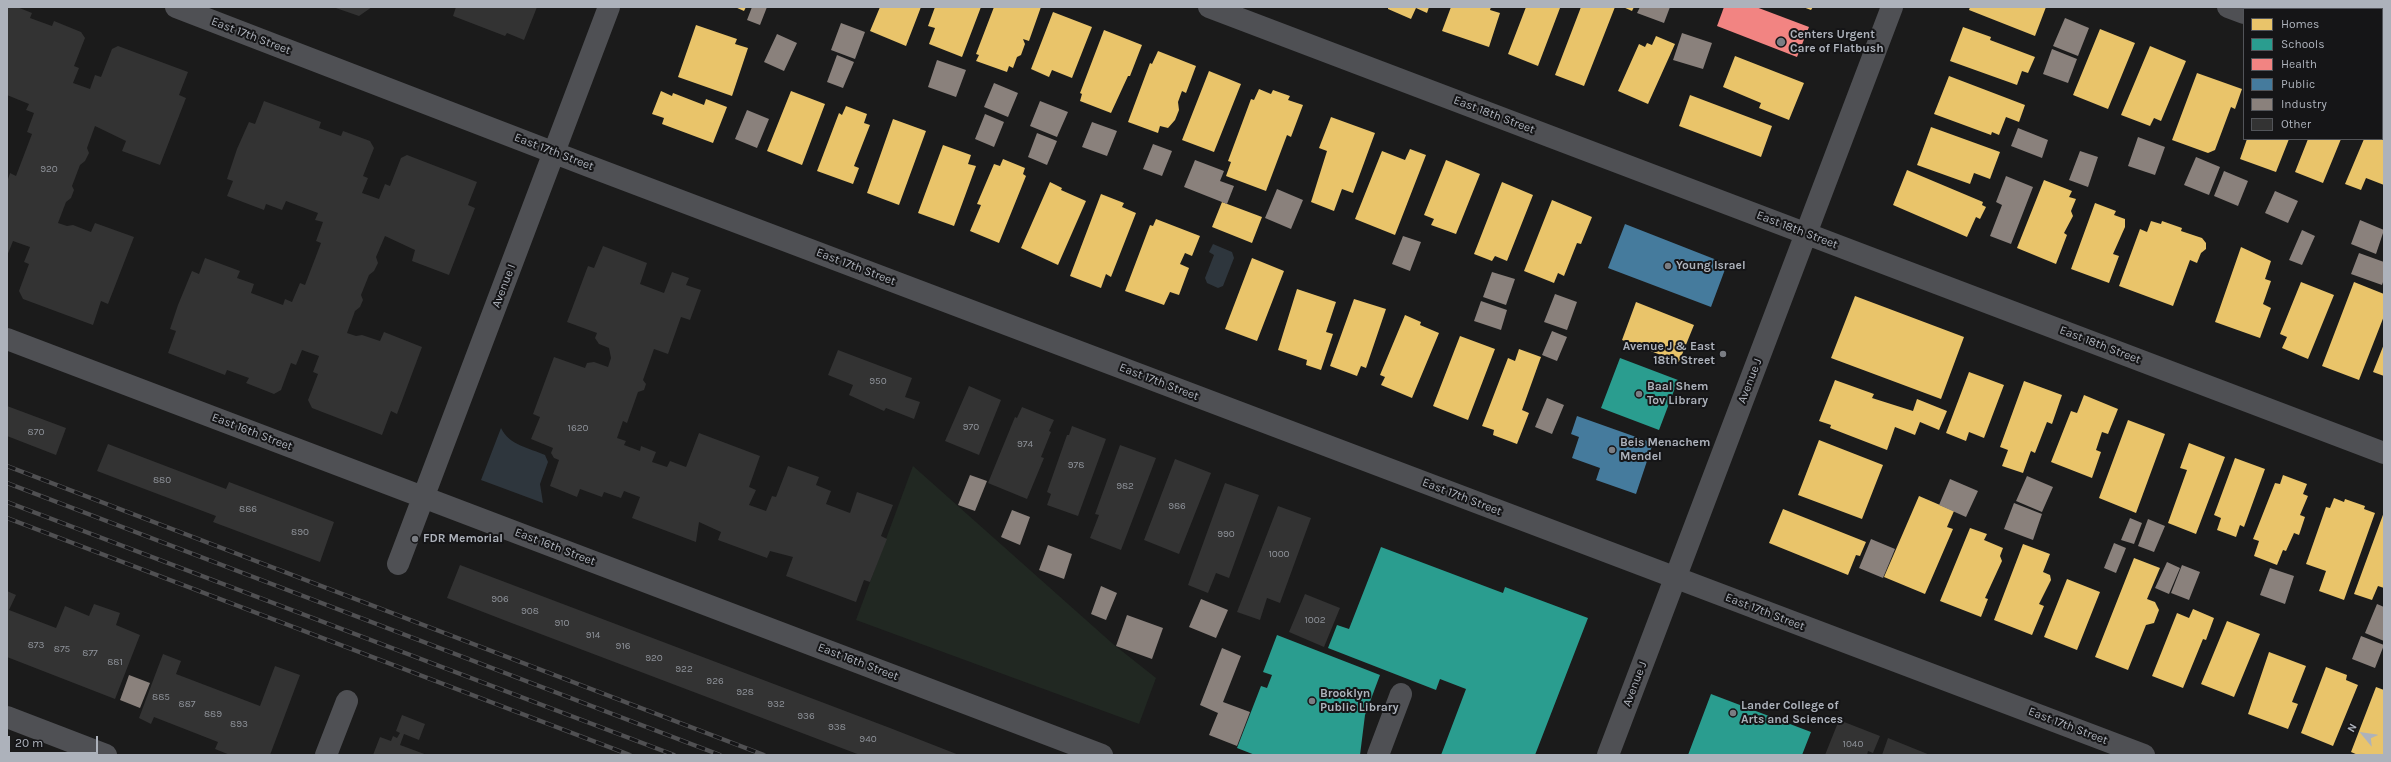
<!DOCTYPE html>
<html>
<head>
<meta charset="utf-8">
<style>
  body { margin:0 }
  #map { position:relative; width:2391px; height:762px; overflow:hidden; background:#1b1b1b; font-family:Karla,sans-serif }
  canvas { display:block }
  .frame { position:absolute; inset:0; border:8px solid #adb2bb; pointer-events:none }
  .legend { position:absolute; left:2243px; top:8px; width:140px; height:132px; box-sizing:border-box; background:#151517; border:1px solid #525459; margin:0; padding:5px 7px; list-style:none; font-size:12px; color:#adb2bb }
  .legend li { display:flex; align-items:center; gap:8px; height:20px }
  .legend b { width:20px; border:1px solid #525459 }
  .north { position:absolute; left:2343px; top:714px; width:40px; height:40px; -webkit-text-stroke:3px #151517; paint-order:stroke; rotate:299deg; font-size:11px; font-weight:700; line-height:16px; text-align:center; color:#adb2bb }
  .north::after { content:''; display:block; margin:auto; width:14px; height:18px; background:#adb2bb; clip-path:polygon(50% 0,100% 100%,50% 72%,0 100%) }
  .scale { position:absolute; left:8px; top:736px; width:90px; height:18px; box-sizing:border-box; border:2px solid #adb2bb; border-top:0; padding-left:5px; font-size:12px; line-height:14px; white-space:nowrap; color:#adb2bb; -webkit-text-stroke:3px #151517; paint-order:stroke }
</style>
</head>
<body>
<div id="map">
<canvas width="2391" height="762"></canvas>
<div class="frame"></div>
<ul class="legend">
<li><b style="height:11px;background:#e9c46a"></b>Homes</li>
<li><b style="height:11px;background:#2a9d8f"></b>Schools</li>
<li><b style="height:11px;background:#f28482"></b>Health</li>
<li><b style="height:11px;background:#457b9d"></b>Public</li>
<li><b style="height:11px;background:#8a817c"></b>Industry</li>
<li><b style="height:11px;background:#333"></b>Other</li>
</ul>
<div class="north">N</div>
<div class="scale">20 m</div>
</div>
<script>
const ctx = document.querySelector('canvas').getContext('2d');
ctx.lineJoin = 'round';
function paint(path, color) {
  ctx.fillStyle = color;
  ctx.fill(path, 'evenodd');
}
function stroke(path, color, width, dash) {
  ctx.strokeStyle = color;
  ctx.lineWidth = width;
  ctx.lineCap = dash ? 'butt' : 'round';
  ctx.setLineDash(dash || []);
  ctx.stroke(path);
}
function drawText(font, color, halo, rows, align = 'center') {
  ctx.font = font + ' Karla,sans-serif';
  ctx.lineWidth = 4;
  ctx.setLineDash([]);
  ctx.textBaseline = 'middle';
  ctx.strokeStyle = halo;
  ctx.fillStyle = color;
  for (const [text, x, y, turn = 0] of rows) {
    ctx.save();
    ctx.translate(x, y);
    ctx.rotate((+turn || 0) * Math.PI / 180);
    ctx.textAlign = isNaN(turn) ? turn : align;
    if (halo) ctx.strokeText(text, 0, 0);
    ctx.fillText(text, 0, 0);
    ctx.restore();
  }
}
paint(new Path2D(`
  M913 466 1113 644 1156 678 1139 724 856 620Z`), '#212822');
paint(new Path2D(`
  M1213 244 1232 252 1234 258 1223 286 1218 288 1207 283 1205 278 1214 255 1209 252Z
  M501 428C509 445 529 448 545 455L548 462 540 484 543 503 481 480Z`), '#2e363d');
paint(new Path2D(`
  M735 7H746L744 11Z
  M880 7H921L906 46 870 31Z
  M935 7H981L962 57 929 44 935 28 928 26Z
  M994 7H1041L1029 41 1023 39 1025 44 1021 55 1017 57 1013 68 1009 66 1007 72 976 61 979 55 976 54Z
  M1388 7H1429L1427 13 1416 8 1411 19 1388 9Z
  M1451 7H1491L1490 10 1500 13 1489 47 1442 31Z
  M1526 7 1560 8 1538 66 1508 54Z
  M1581 7H1615L1584 86 1555 75Z
  M1623 7H1634L1632 11Z
  M1803 7H1813L1811 10Z
  M1970 7H2046L2035 36 1969 10Z
  M1053 12 1092 27 1072 78 1052 70 1049 77 1031 69Z
  M696 25 737 39 735 44 748 48 732 96 678 77Z
  M1963 27 1991 37 1990 40 2035 57 2028 73 2022 71 2017 85 1950 61Z
  M2100 29 2135 43 2108 109 2073 95Z
  M1104 30 1142 45 1130 76H1128L1111 113 1080 101 1082 94 1080 93Z
  M1656 36 1675 44 1648 104 1618 91 1639 44 1645 47 1647 43 1652 45Z
  M2150 46 2186 61 2161 121 2154 118 2150 126 2121 115Z
  M1158 51 1196 66 1186 93 1182 91 1178 102 1179 110 1175 120 1168 128 1160 126 1158 133 1128 122 1150 63 1152 64Z
  M1735 56 1804 83 1789 120 1759 108 1761 103 1723 87Z
  M1209 71 1241 84 1214 152 1182 140Z
  M2197 73 2242 89 2235 109 2231 107 2215 150 2208 153 2172 140Z
  M1949 76 2025 105 2019 122 2006 117 1999 135 1992 132 1991 135 1934 114Z
  M1259 89 1271 94 1273 90 1290 96 1288 100 1303 105 1291 137 1287 135 1266 191 1226 176 1231 162 1228 161 1251 99 1254 100Z
  M661 91 672 96 673 93 704 105 706 99 727 107 713 143 662 124 664 118 652 114Z
  M791 91 825 104 802 165 767 151Z
  M1690 95 1772 126 1761 157 1679 126Z
  M846 106 867 114 864 123 870 125 854 166 859 168 853 184 817 171 839 113 842 115Z
  M1331 117 1375 133 1353 193 1342 189 1334 211 1311 202 1327 151 1319 148Z
  M893 119 926 131 899 205 867 193Z
  M1931 127 2000 152 1990 179 1974 173 1970 184 1917 165Z
  M2382 134 2384 135V185L2366 178 2361 190 2345 184 2364 139H2382Z
  M2247 139H2289L2276 172 2240 159Z
  M2308 139H2341L2323 183 2295 172Z
  M943 145 971 155 968 164 976 166 954 226 918 213Z
  M1410 149 1426 155 1395 235 1355 219 1382 151 1405 160Z
  M1003 159 1025 168 1023 174 1026 176 999 243 970 231 981 205 977 204 994 164 1000 166Z
  M1446 160 1480 174 1456 234 1431 225 1434 219 1424 215Z
  M1907 170 1983 202 1982 205 1986 207 1980 219 1976 217 1967 237 1893 205Z
  M2044 180 2072 191 2069 197 2076 199 2071 211 2073 216 2064 233 2067 235 2056 264 2017 248Z
  M1050 182 1062 188 1061 190 1086 201 1058 265 1021 248Z
  M1502 182 1533 195 1507 261 1495 256 1492 261 1474 254Z
  M1101 194 1124 203 1122 207 1136 213 1111 277 1106 274 1101 288 1070 276Z
  M1552 200 1592 217 1581 244 1577 243 1564 276 1558 273 1554 283 1524 271Z
  M1222 202 1262 217 1252 243 1212 227Z
  M2095 203 2116 211 2114 215 2125 219V227L2113 254 2119 256 2109 283 2071 269Z
  M1156 219 1200 236 1192 256 1185 253 1180 264 1189 268 1179 295 1170 292 1164 305 1125 291 1150 225 1153 226Z
  M2151 221 2161 224 2162 221 2182 228 2181 231 2202 238 2206 243V249L2201 253 2197 263 2190 260 2173 306 2119 286 2140 229 2147 232Z
  M2241 247 2271 261 2265 279 2271 281 2263 304 2271 308 2260 338 2215 322Z
  M1252 258 1284 271 1257 341 1225 329Z
  M2301 282 2334 295 2308 359 2282 348 2287 337 2280 334Z
  M2354 282 2384 294V316L2359 380 2322 366Z
  M1297 289 1336 302 1326 332 1333 334 1321 370 1306 365 1307 360 1278 350Z
  M1855 296 1964 337 1941 399 1831 358Z
  M1354 299 1386 309 1366 368 1361 366 1357 376 1330 366Z
  M1636 302 1694 325 1679 362 1622 340Z
  M1405 315 1421 322 1420 325 1439 333 1412 398 1381 385 1385 377 1380 375Z
  M1460 336 1495 349 1468 420 1433 406Z
  M2384 344V376L2373 372Z
  M1519 349 1541 357 1522 410 1529 413 1517 444 1493 435 1494 430 1482 426 1508 358 1515 361Z
  M1969 372 2004 385 1984 438 1969 432 1966 441 1946 433Z
  M1835 380 1874 394 1872 398 1913 411 1917 399 1947 411 1939 430 1920 422 1915 435 1895 427 1887 450 1830 428 1831 425 1819 421Z
  M2024 381 2062 395 2052 424 2047 422 2035 453 2031 451 2023 473 2002 466 2008 450 2000 447Z
  M2084 395 2118 409 2108 434 2102 432 2096 450 2101 452 2092 478 2051 462 2071 411 2077 413Z
  M2128 420 2165 434 2136 513 2099 498Z
  M1819 440 1883 465 1862 519 1798 495Z
  M2189 443 2225 457 2196 534 2168 523 2187 470 2180 468Z
  M2235 458 2265 469 2244 527 2240 525 2236 537 2217 530 2221 518 2214 515Z
  M2283 475 2307 484 2303 494 2308 496 2300 515 2305 517 2299 535 2294 533 2286 551 2283 550 2277 565 2254 556 2259 541 2253 539 2275 483 2280 484Z
  M1919 496 1954 511 1947 527 1953 529 1925 594 1884 577Z
  M2334 498 2344 502 2345 499 2365 506 2364 509 2375 513 2344 600 2319 591 2326 571 2306 564 2326 507 2330 508Z
  M1783 509 1866 542 1860 556 1856 555 1848 575 1769 543Z
  M2384 512V588L2378 586 2372 600 2354 594Z
  M1970 528 1987 534 1984 540 2003 548 2000 556 2002 561 1985 598 1988 599 1981 617 1940 601Z
  M2023 544 2050 554 2043 572 2050 575 2051 580 2039 604 2044 606 2032 635 1994 620Z
  M2134 558 2160 568 2147 599 2155 602 2159 610 2154 623 2146 625 2128 670 2095 657Z
  M2067 579 2100 592 2077 650 2044 637Z
  M2193 609 2214 618 2206 640 2203 639 2183 688 2152 676 2177 613 2189 618Z
  M2227 621 2260 634 2234 697 2201 684Z
  M2269 652 2306 666 2292 702 2298 704 2288 729 2248 714Z
  M2326 667 2347 675 2346 680 2358 685 2333 746 2301 733Z
  M2376 687 2384 690V755H2358L2351 752Z`), '#e9c46a');
paint(new Path2D(`
  M1620 358 1678 380 1659 430 1601 408Z
  M1381 547 1503 593 1505 587 1588 618 1535 755H1441L1466 689 1440 679 1436 690 1328 648 1337 625 1349 629Z
  M1277 635 1380 675 1365 715 1360 755H1255L1237 748 1261 686 1267 688 1272 675 1263 672Z
  M1711 694 1811 732 1802 755H1688Z`), '#2a9d8f');
paint(new Path2D(`
  M1724 7H1756L1809 27 1797 57 1717 26Z`), '#f28482');
paint(new Path2D(`
  M1625 224 1727 264 1711 307 1608 268Z
  M1577 416 1653 443 1636 494 1596 480 1600 468 1572 458 1579 437 1571 434Z`), '#457b9d');
paint(new Path2D(`
  M752 7H767L760 25 747 20Z
  M1640 7H1670L1664 23 1637 13Z
  M2065 18 2089 28 2078 56 2053 46Z
  M841 23 865 32 855 59 831 50Z
  M1682 33 1712 43 1703 69 1673 60Z
  M777 34 797 43 784 71 764 62Z
  M2052 49 2077 59 2068 83 2043 74Z
  M837 55 854 62 843 88 827 82Z
  M937 60 966 70 956 97 928 87Z
  M994 83 1018 93 1008 117 984 107Z
  M1040 101 1068 112 1057 137 1030 126Z
  M747 110 769 119 757 148 735 139Z
  M985 114 1004 122 994 147 975 139Z
  M1092 122 1117 131 1107 156 1082 147Z
  M2018 128 2048 140 2042 158 2011 146Z
  M1037 133 1057 141 1047 165 1028 157Z
  M2138 137 2165 147 2155 175 2128 166Z
  M1153 144 1172 151 1162 176 1143 169Z
  M2080 151 2098 157 2088 187 2069 180Z
  M2196 157 2220 167 2209 195 2184 185Z
  M1195 160 1224 171 1220 181 1234 186 1227 204 1184 187Z
  M2224 171 2248 181 2238 206 2214 196Z
  M2006 176 2033 187 2011 244 1990 236 2002 205 1996 202Z
  M1277 189 1303 200 1291 229 1265 218Z
  M2275 191 2298 201 2288 223 2265 213Z
  M2360 220 2384 230 2376 254 2351 244Z
  M2302 230 2315 236 2302 265 2289 260Z
  M1403 236 1421 242 1410 271 1392 264Z
  M2359 253 2384 262V279L2382 285 2351 274Z
  M1492 272 1515 279 1506 305 1483 297Z
  M1555 294 1577 302 1567 330 1544 322Z
  M1481 301 1507 310 1501 330 1474 321Z
  M1552 331 1567 337 1557 361 1542 355Z
  M1547 398 1564 405 1552 434 1535 427Z
  M970 475 987 481 975 511 958 505Z
  M2027 476 2053 487 2042 512 2016 501Z
  M1950 479 1978 491 1966 517 1939 505Z
  M2014 503 2042 514 2033 540 2004 529Z
  M1012 510 1030 517 1020 545 1001 537Z
  M2130 518 2142 523 2134 544 2121 540Z
  M2148 519 2165 526 2154 552 2138 546Z
  M1871 539 1895 549 1883 578 1859 568Z
  M2114 543 2126 548 2116 573 2104 568Z
  M1048 545 1072 554 1064 579 1039 570Z
  M2167 562 2180 568 2169 594 2155 588Z
  M2182 565 2200 572 2189 600 2171 593Z
  M2270 568 2294 576 2285 604 2260 595Z
  M1101 586 1117 593 1106 620 1091 614Z
  M1201 599 1228 610 1216 638 1189 627Z
  M2377 604 2384 607V641L2365 633Z
  M1127 615 1163 628 1152 659 1116 646Z
  M2361 636 2384 645 2375 668 2352 659Z
  M1222 648 1241 656 1223 702 1250 712 1237 746 1209 735 1218 713 1200 705Z
  M129 675 150 683 140 708 120 700Z`), '#8a817c');
paint(new Path2D(`
  M7 7H17L32 13 30 18 52 26 54 21 81 32 85 38 74 66 79 68 73 83 90 89 95 75 101 77 112 49 118 46 188 72 179 95 186 98 160 165 122 151 126 141 95 126 87 148 89 153 85 161 80 165 72 186 74 190 71 198 66 202 58 223 67 226 73 225 91 232 95 223 134 237 108 304 101 301 93 325 23 299 19 291 29 264 24 262 30 247 13 241 7 256V182L10 173 16 176 32 134 27 132 34 113 26 110 29 104 7 95Z
  M333 7H372L359 16Z
  M456 7H537L524 40 507 33 505 36 453 16Z
  M264 101 321 122 319 128 341 136 343 131 370 141 374 148 363 176 368 178 362 193 379 199 385 184 390 186 401 158 407 155 477 182 468 205 475 208 449 275 412 261 415 250 385 236 376 257 378 263 374 271 369 275 361 295 363 300 360 307 355 311 347 333 356 336 362 335 380 341 384 332 422 347 397 414 391 411 382 435 312 408 308 400 318 374 313 372 319 356 302 350 296 365 291 363 281 390 274 394 246 383 249 378 227 370 225 375 168 353 176 331 170 329 178 305 192 271 199 274 205 258 240 271 237 278 254 284 251 293 283 305 285 299 292 302 300 283 305 285 321 243 316 241 323 222 315 220 318 213 286 201 282 210 266 204 264 210 227 196 233 181 227 179 237 149 249 122 255 124Z
  M603 246 647 263 640 284 664 293 672 272 689 278 686 285 701 290 690 320 681 317 668 354 654 349 643 380 646 384 644 390 638 392 627 423 623 421 617 438 626 441 624 445 640 451 641 446 656 452 652 462 667 467 670 461 686 467 699 433 760 456 749 487 756 490 749 505 766 511 772 496 776 497 788 466 819 477 816 485 831 491 826 504 850 513 857 492 893 505 881 536 887 539 870 582 864 580 856 602 786 576 793 557 770 551 767 558 718 540 721 532 699 522 696 542 632 518 640 497 624 491 621 498 604 492 602 497 580 489 577 497 550 486 559 460 554 458 551 453 553 448 531 439 540 417 533 414 554 357 585 368 587 363 594 362 608 367 611 358 609 348 599 344 595 338 597 333 567 322 588 266 594 268Z
  M838 350 912 378 905 397 920 402 914 419 886 408 884 411 849 395 853 385 828 375Z
  M969 386 1001 400 979 455 945 441Z
  M7 406 66 428 56 455 7 436Z
  M1022 407 1054 420 1049 431 1051 432 1041 457 1044 458 1027 499 988 483 1015 417 1017 418Z
  M1072 426 1106 439 1078 516 1047 505 1051 494 1047 492 1067 435H1069Z
  M108 444 226 489 229 482 334 522 320 562 213 522 216 516 97 471Z
  M1120 445 1156 458 1121 550 1090 538 1099 515 1095 514Z
  M1175 459 1211 473 1179 554 1144 540Z
  M1225 483 1259 495 1229 578 1216 573 1208 593 1188 585Z
  M1278 506 1311 518 1280 603 1267 598 1260 620 1237 612Z
  M460 565 890 728 959 755H860L509 622 447 598Z
  M7 591 16 595 9 610 56 628 65 606 89 616 94 604 120 613 116 625 140 635 115 699 7 657Z
  M1305 594 1340 608 1324 647 1289 632Z
  M163 654 181 661 176 674 260 706 275 666 300 675 270 755H230L215 749 218 742 154 717 151 724 139 718Z
  M402 715 425 724 419 740 404 734 400 745 427 755H373L380 737 391 741 393 736 397 738 400 733 396 731Z
  M1839 720 1880 736 1873 753 1868 751 1867 755H1825Z
  M1888 738 1930 755H1882Z`), '#333');
stroke(new Path2D(`
  M176 7 586 165 2144 755
  M1209 7 2384 453
  M2228 7 2244 13
  M2382 65 2384 66
  M7 339 1102 755
  M398 564 609 7
  M7 717 106 755
  M326 755 347 701
  M1378 755 1401 694
  M1608 755 1892 7`), '#4f5054', 22);
const rail = new Path2D(`
  M7 466 764 755
  M7 483 720 755
  M7 502 674 755
  M7 518 630 755`);
stroke(rail, '#505052', 4.5);
stroke(rail, '#151517', 3, [9]);
for (const [x, y, r, color] of [
  [1781,42,5,"#7a7d83"],
  [1668,266,4,"#7a7d83"],
  [1723,354,4,"#7a7d83"],
  [1639,394,4,"#7a7d83"],
  [1612,450,4,"#7a7d83"],
  [415,539,4,"#7a7d83"],
  [1312,701,4,"#7a7d83"],
  [1733,713,4,"#7a7d83"]
]) {
  const dot = new Path2D();
  dot.arc(x, y, r, 0, 2 * Math.PI);
  ctx.fillStyle = color;
  ctx.fill(dot);
  stroke(dot, '#151517', 1.5);
}
drawText('10px', '#8e9299', null, [
  ["920",49,169],
  ["950",878,381],
  ["970",971,427],
  ["1620",578,428],
  ["870",36,432],
  ["974",1025,444],
  ["978",1076,465],
  ["880",162,480],
  ["982",1125,486],
  ["986",1177,506],
  ["886",248,509],
  ["890",300,532],
  ["990",1226,534],
  ["1000",1279,554],
  ["906",500,599],
  ["908",530,611],
  ["1002",1315,620],
  ["910",562,623],
  ["914",593,635],
  ["873",36,645],
  ["916",623,646],
  ["875",62,649],
  ["877",90,653],
  ["920",654,658],
  ["881",115,662],
  ["922",684,669],
  ["926",715,681],
  ["928",745,692],
  ["885",161,697],
  ["887",187,704],
  ["932",776,704],
  ["889",213,714],
  ["936",806,716],
  ["893",239,724],
  ["938",837,727],
  ["940",868,739],
  ["1040",1853,744]
]);
drawText('bold 12px', '#adb2bb', '#151517', [
  ["Centers Urgent",1790,35],
  ["Care of Flatbush",1790,49],
  ["Young Israel",1676,266],
  ["Avenue J & East",1715,347,"right"],
  ["18th Street",1715,361,"right"],
  ["Baal Shem",1647,387],
  ["Tov Library",1647,401],
  ["Beis Menachem",1620,443],
  ["Mendel",1620,457],
  ["FDR Memorial",423,539],
  ["Brooklyn",1320,694],
  ["Public Library",1320,708],
  ["Lander College of",1741,706],
  ["Arts and Sciences",1741,720]
], 'left');
drawText('12px', '#adb2bb', '#151517', [
  ["East 17th Street",251,36,21],
  ["East 18th Street",1494,115,21],
  ["East 17th Street",554,152,21],
  ["East 18th Street",1797,230,21],
  ["East 17th Street",856,267,21],
  ["Avenue I",504,286,-69],
  ["East 18th Street",2100,345,21],
  ["Avenue J",1750,381,-69],
  ["East 17th Street",1159,382,21],
  ["East 16th Street",252,432,21],
  ["East 17th Street",1462,497,21],
  ["East 16th Street",555,547,21],
  ["East 17th Street",1765,612,21],
  ["East 16th Street",858,662,21],
  ["Avenue J",1635,684,-69],
  ["East 17th Street",2068,726,21]
]);
</script>
</body>
</html>
